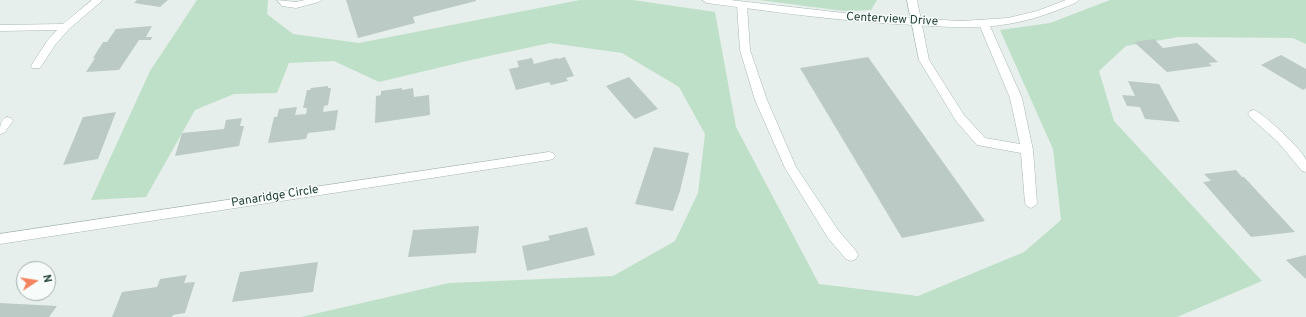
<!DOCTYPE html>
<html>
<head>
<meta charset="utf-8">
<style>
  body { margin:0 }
  #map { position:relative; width:1306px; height:317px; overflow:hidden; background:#e6efeb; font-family:Overpass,sans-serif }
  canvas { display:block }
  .north { position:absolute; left:16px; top:261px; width:40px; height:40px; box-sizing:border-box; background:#f7fbf9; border:1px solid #a3b1ad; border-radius:50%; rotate:78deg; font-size:11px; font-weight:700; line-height:16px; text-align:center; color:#24423a }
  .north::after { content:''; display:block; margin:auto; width:14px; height:18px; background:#f4845f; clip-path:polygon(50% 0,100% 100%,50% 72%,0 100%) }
</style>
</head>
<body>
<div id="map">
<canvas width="1306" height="317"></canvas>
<div class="north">N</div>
</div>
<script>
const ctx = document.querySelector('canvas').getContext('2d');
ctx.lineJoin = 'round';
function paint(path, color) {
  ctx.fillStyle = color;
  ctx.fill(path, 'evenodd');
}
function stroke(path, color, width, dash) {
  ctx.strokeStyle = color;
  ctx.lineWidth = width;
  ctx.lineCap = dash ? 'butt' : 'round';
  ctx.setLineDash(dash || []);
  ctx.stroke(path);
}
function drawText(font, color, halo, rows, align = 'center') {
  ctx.font = font + ' Overpass,sans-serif';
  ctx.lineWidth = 3;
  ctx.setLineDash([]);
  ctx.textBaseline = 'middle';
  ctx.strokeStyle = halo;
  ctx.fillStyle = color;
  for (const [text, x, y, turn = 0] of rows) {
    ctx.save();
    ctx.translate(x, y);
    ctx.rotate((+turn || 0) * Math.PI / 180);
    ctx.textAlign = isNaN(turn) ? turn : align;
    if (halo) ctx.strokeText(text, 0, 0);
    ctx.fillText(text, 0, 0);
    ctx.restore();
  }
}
paint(new Path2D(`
  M197 0H268L267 14 293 34 359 43 580 0H633L715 12 736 127 819 284 918 296 1024 252 1061 220 1053 149 1000 30 1050 23 1110 0H1306V44L1293 38 1179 37 1126 46 1099 71 1114 121 1262 281 1177 317H301L449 283 613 276 675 241 698 193 705 134 679 87 622 53 550 43 475 59 379 82 334 61 289 63 277 93 234 94 195 110 146 197 91 200 150 71Z
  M759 0H877L871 10 844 11Z`), '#bfe0c8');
paint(new Path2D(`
  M137 0H168L160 7 134 3Z
  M346 0H476V1L413 17 415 23 358 38Z
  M152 26 146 37H152L151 40H139L119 70 86 72 95 58H93L103 42H107L116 29Z
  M1154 39 1163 48 1197 43 1218 62 1209 63 1212 66 1167 72 1134 42Z
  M1281 55 1306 69V88L1303 90 1261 65Z
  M565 57 574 76 566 78 568 81 551 85 549 82 516 90 509 69 519 67 517 61 532 58 534 64 557 58 558 59Z
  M868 57 985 221 902 238 800 68Z
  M629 77 658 109 635 119 630 114 606 86Z
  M1128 81 1159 84 1180 122 1145 119 1140 107 1127 106 1122 95 1135 96Z
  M328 86V88H331L328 105 324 106 323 112 338 110 335 130 308 133 306 139 268 143 274 117H277L279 109 297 107 295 115 306 114 307 108H303L307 90H310L311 88Z
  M402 88V90L413 88 414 97 429 95 430 115 375 123 376 96 381 95V91Z
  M116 112 98 159 63 165 83 117Z
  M242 118 240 126H244L239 146 175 156 182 133 224 129 226 120Z
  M654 147 689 153 680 191 673 211 635 204Z
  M1236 170 1242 177H1244L1295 232 1251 237 1203 182 1211 181 1204 174Z
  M479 226 476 253 408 257 413 230Z
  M587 227 595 255 527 271 522 246 550 240 548 236Z
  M1306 255V279L1286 260Z
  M318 262 313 292 232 302 240 272Z
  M187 275 184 283 195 282 185 313 173 315 172 317H112L122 292 157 287 160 279Z
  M0 303 57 306 49 317H0Z`), '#bbcac4');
const service = new Path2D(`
  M277 0 296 2 305 0H321L319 2 296 8 282 6Z
  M907 0H917L929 60 964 115 985 138 1020 144 1010 98 979 24 984 21 989 24 1022 98 1033 150 1037 203 1035 206 1031 208 1027 206 1025 203 1021 153 977 145 956 121 919 60Z
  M742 2 747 5 750 50 767 100 796 167 838 230 856 251 858 255 856 259 851 261 846 259 828 238 785 168 755 100 740 50 737 5Z`);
const minor = new Path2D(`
  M92 0H103L69 29 55 45 40 68H32L31 66 47 41 57 30 0 31V25L63 24Z
  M702 0H730L870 16 961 21 1008 18 1037 11 1066 0H1079L1077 2C1055 12 1032 20 1008 24 978 29 946 27 915 25 845 22 776 12 707 3Z
  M1254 110C1263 113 1304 151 1306 160 1306 164 1306 169 1306 172L1302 171 1278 142 1250 117 1248 114 1250 111Z
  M7 117 11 118 13 121 4 133 0 134C0 126 0 120 7 117Z
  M549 152 553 153 555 156 553 159 549 160 0 244V234Z`);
stroke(service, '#a8b8b2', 1);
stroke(minor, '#a8b8b2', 1);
paint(service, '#fff');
paint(minor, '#fff');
drawText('12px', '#24423a', '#f7fbf9', [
  ["Centerview Drive",892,20,3],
  ["Panaridge Circle",275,197,-9]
]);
</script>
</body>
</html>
